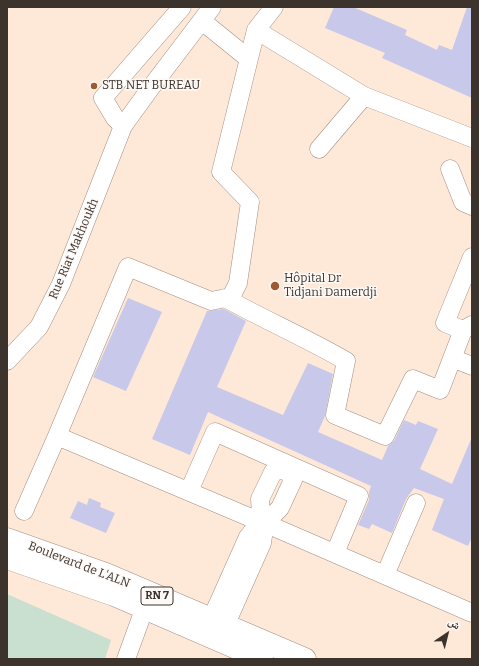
<!DOCTYPE html>
<html>
<head>
<meta charset="utf-8">
<style>
  body { margin:0 }
  #map { position:relative; width:479px; height:666px; overflow:hidden; background:#fee8d8; font-family:Bitter,"Noto Naskh Arabic",serif }
  canvas { display:block }
  .frame { position:absolute; inset:0; border:8px solid #3c332d; pointer-events:none }
  .north { position:absolute; left:427px; top:614px; width:40px; height:40px; -webkit-text-stroke:3px #fdf9f6; paint-order:stroke; rotate:35deg; font-size:11px; font-weight:700; line-height:16px; text-align:center; color:#3c332d }
  .north::after { content:''; display:block; margin:auto; width:14px; height:18px; background:#3c332d; clip-path:polygon(50% 0,100% 100%,50% 72%,0 100%) }
</style>
</head>
<body>
<div id="map">
<canvas width="479" height="666"></canvas>
<div class="frame"></div>
<div class="north">ش</div>
</div>
<script>
const ctx = document.querySelector('canvas').getContext('2d');
ctx.lineJoin = 'round';
function paint(path, color) {
  ctx.fillStyle = color;
  ctx.fill(path, 'evenodd');
}
function stroke(path, color, width, dash) {
  ctx.strokeStyle = color;
  ctx.lineWidth = width;
  ctx.lineCap = dash ? 'butt' : 'round';
  ctx.setLineDash(dash || []);
  ctx.stroke(path);
}
function drawText(font, color, halo, rows, align = 'center') {
  ctx.font = font + ' Bitter,serif';
  ctx.lineWidth = 3;
  ctx.setLineDash([]);
  ctx.textBaseline = 'middle';
  ctx.strokeStyle = halo;
  ctx.fillStyle = color;
  for (const [text, x, y, turn = 0] of rows) {
    ctx.save();
    ctx.translate(x, y);
    ctx.rotate((+turn || 0) * Math.PI / 180);
    ctx.textAlign = isNaN(turn) ? turn : align;
    if (halo) ctx.strokeText(text, 0, 0);
    ctx.fillText(text, 0, 0);
    ctx.restore();
  }
}
paint(new Path2D(`
  M7 594 111 640 105 659H7Z`), '#c9e0d0');
paint(new Path2D(`
  M334 7H353L407 30 405 35 437 50 439 45 452 50 467 7H472V98L382 58 385 53 325 28Z
  M128 298 162 312 126 391 93 377Z
  M224 309 246 321 217 387 283 415 308 363 333 374 325 416 318 432 382 460 388 446 394 441 404 420 416 425 418 421 438 429 420 469 452 484 472 437V537L468 546 432 530 444 499 414 488 406 499 392 533 372 524 369 529 358 525 369 500V492L371 486 208 412 190 455 152 439 207 311Z
  M89 498 101 503 100 507 115 513 106 533 70 518 78 501 87 505Z`), '#c7c8ea');
const minor = new Path2D(`
  M274 7 256 30 364 96 319 149
  M202 21 249 59
  M364 96 472 138
  M123 126 115 118 103 98 182 7
  M450 169 463 202 472 206
  M225 298C265 320 306 338 346 361L335 415 385 436 413 379 440 390 463 330 472 325
  M463 330 445 323 472 257
  M452 358 472 366
  M7 361 39 327 61 284 123 126 152 86 212 7
  M57 436 128 267 211 301 231 297 238 283 250 202 221 172 256 30
  M189 491 215 432 359 496 335 553
  M24 511 57 436 256 520
  M261 516 260 499 273 472 286 469
  M269 519 280 508 293 480 286 469
  M269 525 472 613
  M385 575 416 503
  M206 631 248 537 257 526
  M220 637 262 543 264 529
  M126 659 149 596`);
const major = new Path2D(`
  M7 539 106 574 305 659
  M7 558 114 595 262 659`);
stroke(minor, '#a48f81', 19);
stroke(major, '#a48f81', 23);
stroke(minor, '#fff', 18);
stroke(major, '#fff', 22);
for (const [x, y, r, color] of [
  [94,86,4,"#9f592e"],
  [275,286,5,"#9f592e"]
]) {
  const dot = new Path2D();
  dot.arc(x, y, r, 0, 2 * Math.PI);
  ctx.fillStyle = color;
  ctx.fill(dot);
  stroke(dot, '#fdf9f6', 1.5);
}
for (const [x, y, w] of [
  [157,596,32]
]) {
  const box = new Path2D();
  box.roundRect(x - w / 2, y - 9, w, 18, 3);
  ctx.fillStyle = '#fdf9f6';
  ctx.fill(box);
  stroke(box, '#3c332d', 1);
}
drawText('bold 11px', '#3c332d', null, [
  ["RN 7",157,596]
]);
drawText('12px', '#3c332d', '#fdf9f6', [
  ["STB NET BUREAU",102,86],
  ["Hôpital Dr",284,279],
  ["Tidjani Damerdji",284,293]
], 'left');
drawText('12px', '#3c332d', '#fdf9f6', [
  ["Rue Riat Makhoukh",74,249,-67],
  ["Boulevard de L'ALN",79,565,21]
]);
</script>
</body>
</html>
